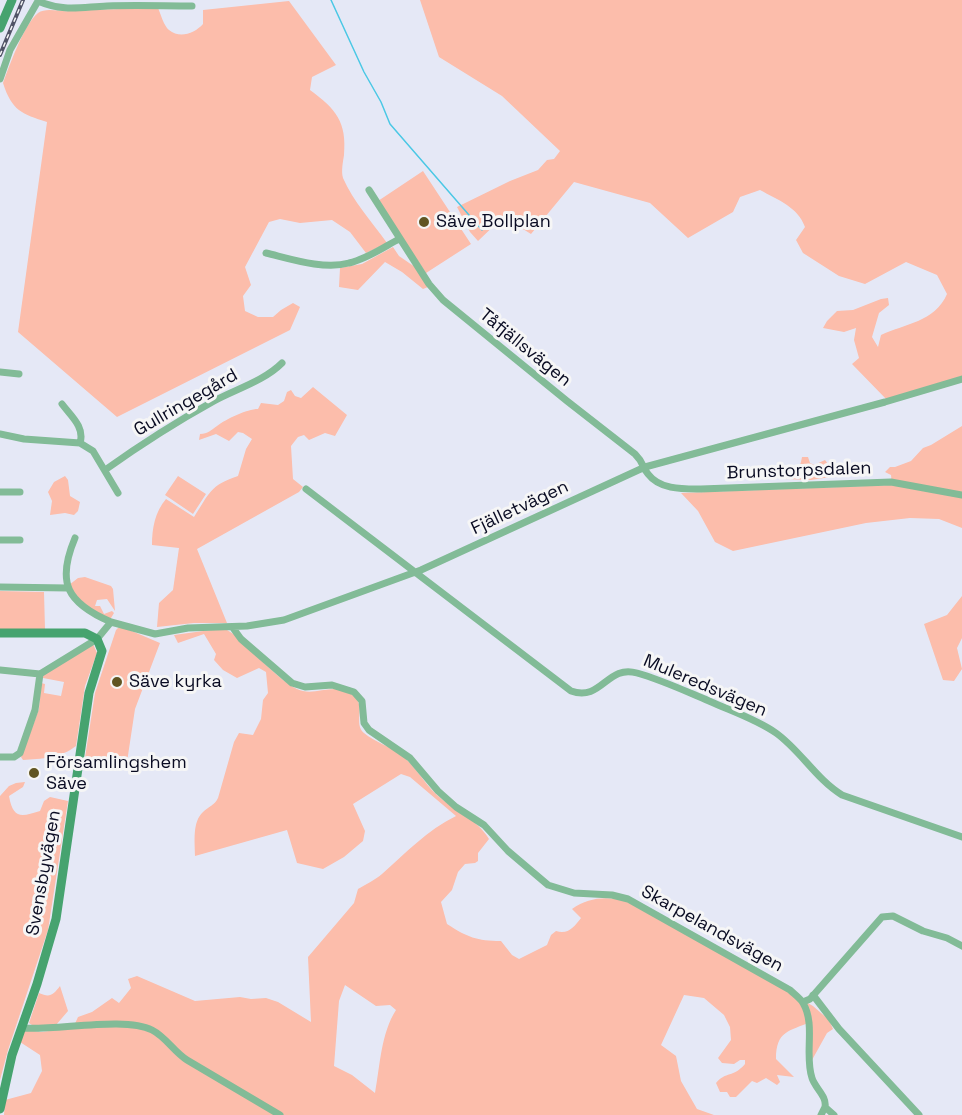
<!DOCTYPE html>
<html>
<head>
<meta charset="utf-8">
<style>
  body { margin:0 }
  canvas { display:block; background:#e5e8f6 }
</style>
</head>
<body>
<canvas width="962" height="1115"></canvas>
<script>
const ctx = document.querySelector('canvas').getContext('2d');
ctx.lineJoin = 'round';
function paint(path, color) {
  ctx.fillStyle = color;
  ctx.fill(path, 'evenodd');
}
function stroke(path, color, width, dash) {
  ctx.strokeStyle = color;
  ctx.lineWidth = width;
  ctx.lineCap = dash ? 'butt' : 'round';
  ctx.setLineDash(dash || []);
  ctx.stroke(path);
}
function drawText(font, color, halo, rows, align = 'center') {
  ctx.font = font + ' "Space Grotesk",sans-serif';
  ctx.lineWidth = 6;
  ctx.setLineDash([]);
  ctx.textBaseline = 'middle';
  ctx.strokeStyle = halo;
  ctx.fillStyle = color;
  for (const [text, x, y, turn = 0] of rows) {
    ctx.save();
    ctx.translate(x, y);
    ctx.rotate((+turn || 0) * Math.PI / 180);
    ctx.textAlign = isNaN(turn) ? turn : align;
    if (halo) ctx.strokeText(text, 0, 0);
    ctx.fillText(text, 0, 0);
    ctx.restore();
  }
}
paint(new Path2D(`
  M420 0H962V376L887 400 852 364 859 358 854 340 856 328 844 332 823 328 827 321 837 311 853 310 881 299 888 298 889 305 879 313 872 337 878 347 881 335C904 324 935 322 947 294L937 275 906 262 865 284 839 276 803 253 796 240 805 227C798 207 778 200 760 190L740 197 733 212 688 238 650 203 574 182 531 234 518 226 513 219 500 220 478 241 470 232 457 207 510 181 538 170 547 160 554 159 560 151 502 96 439 57Z
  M289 1 336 65 312 77 310 90C336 109 347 122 344 155 343 162 341 171 343 178 353 201 372 222 387 243L366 253 350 232 332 220 300 223 280 219 269 222 245 267 251 285 243 296 245 311 258 317H273L281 310 293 303 300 307 290 330 117 417 18 332 47 122C22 114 12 111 3 83 9 67 24 24 38 13 46 7 60 12 70 11 99 9 128 9 158 8 161 15 164 26 169 30 180 39 195 33 203 24V10Z
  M423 171 471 244 426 273 378 201Z
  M393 247 399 256 415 267 428 287 423 289 402 272 385 262 358 290 339 287 340 268 362 264Z
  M313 387 347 415 335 436 325 433 309 440 304 435 298 437 291 446 293 479 303 487 299 492 197 549 227 623H194L157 627 159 603 173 590 179 548 152 545C152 528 155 512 166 499L194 517C209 494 210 485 238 476L246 449 252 439 243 433 238 432 229 441 216 434 199 440 200 434C208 434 211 430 217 426 226 419 247 409 258 409L261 403 278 405 284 401 287 392 291 390 295 396 301 398Z
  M962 426V528L939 519 910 518 866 523 733 551 715 542 698 511 681 493 892 485 891 475 885 472 890 467H895L911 461 923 448 931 445Z
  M802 457H808L810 463 814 465 825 460 837 476 811 480 785 479C795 474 800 470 802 457Z
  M65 476 68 480 70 496 80 502 78 511 74 515 65 513 50 515 52 501 48 492 54 482Z
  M178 476 206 494 193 514 165 495Z
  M85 577 111 586 113 589 115 611 107 599 97 600 95 606H100L104 614 112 611 114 613 111 618C92 618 79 599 69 585L78 578Z
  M0 591 44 592 45 629H0Z
  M962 596V638L957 648 962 669 954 681 943 680 924 624 947 615Z
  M120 626 160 643 135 709 127 762 84 764 95 693 116 630Z
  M218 629 227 630 235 635C250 649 280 681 297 689 315 698 335 680 354 696 366 706 353 724 364 733 375 742 389 746 400 754 415 765 423 782 437 795 454 810 477 819 489 839L478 853V861L475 863 465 864 458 872 452 890 441 902 447 924C467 937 477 941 501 941L512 955 519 959 547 945 551 935 556 931C568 935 574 927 581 918L572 909C591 896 610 896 632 903L813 1006 829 1020 833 1029 827 1033 812 1060 811 1022C789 1031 776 1031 776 1059L794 1077 777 1075 780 1082 777 1085 766 1078 757 1083 752 1081 736 1097H730L727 1092H720L716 1083C726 1071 733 1078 745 1064V1060H740L734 1064 722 1063 718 1058 731 1040 730 1027 724 1015 704 998 684 995 661 1045 676 1056 681 1081 697 1109 714 1115H4L5 1100 31 1093 42 1071 40 1055 20 1042 25 1030 41 1032 73 1028 78 1017 92 1012 112 998 119 1003 131 988 128 979 137 976 195 1001 240 997 251 999 266 998 278 1002 311 1022 308 957 354 903 358 889C365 885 375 880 382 874 406 853 427 830 456 816L410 777 401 774 353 804 365 831 363 841 344 857 323 869 297 863 287 830 195 856C195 842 192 822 203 812 209 806 214 806 218 798L234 742 239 733 253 735 261 719 263 700 268 693 266 672 259 668 237 678 223 670 214 660 216 654 204 634 178 643 174 635ZM345 985 376 1006 390 1005 396 1010C381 1033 380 1066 375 1093L352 1075 334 1066 339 1001Z
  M93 644 97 653 85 686 76 746C61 758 41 759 23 760L21 757 39 709 41 683 45 684 44 693 61 696 64 682 43 678V675Z
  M16 783 25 782 23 787 9 796C13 819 21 817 40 811L44 801 50 797 68 801 48 930 8 1050 0 1080V796L9 786Z
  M60 986 68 1011 56 1025H32L29 1023 39 993C50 998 53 995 60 986Z`), '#fcbdab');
stroke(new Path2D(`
  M331 0 364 72 381 102 390 124 482 230`), '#4bc8e5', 1.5);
stroke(new Path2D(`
  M0 79 10 50 38 1C63 12 81 7 107 6 135 5 164 6 192 6
  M369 190 429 284 443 300 567 401 635 454C644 463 642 467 648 474 660 490 683 489 701 489L891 482 962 495
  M266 253C291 259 324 270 349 263 367 259 384 247 399 239
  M0 372 19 374
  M62 404C71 416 85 427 80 443
  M0 434 24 439 80 443 93 451 118 493
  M105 470C140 445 176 422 214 401 236 389 264 381 282 363
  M306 489 571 691C602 702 607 664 637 673 662 680 685 691 709 701 731 711 756 719 776 733 800 750 816 779 842 795L962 837
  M0 492H20
  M75 538C56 583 67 603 111 622
  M0 540H20
  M0 587 68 588
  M233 628 241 639 292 683 305 687 332 685 354 692 362 701 364 723 369 730 410 758 438 791 456 807 484 825 508 851 548 885 574 893 612 895 628 899 790 990C794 994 800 998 803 1003 816 1025 804 1054 812 1078 815 1088 827 1096 825 1107L834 1115
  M0 670 40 674 97 639 111 622 155 634 188 628 247 626 284 620 421 570 645 467 885 402 962 379
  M0 757H14L20 753 35 710 40 674
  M813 995 839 1029 919 1115
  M803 1002 810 999 882 917 893 916 923 931 947 938 962 946
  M22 1028C56 1031 125 1016 152 1030 166 1037 174 1052 187 1060L280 1115
  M821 1115 825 1107`), '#82bb97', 7);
stroke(new Path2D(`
  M0 28 12 0
  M0 633H85L97 639 102 651 89 693 56 919 37 984 12 1055 0 1109`), '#46a36f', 9);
const rail = new Path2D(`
  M0 55 23 0`);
stroke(rail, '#515367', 4);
stroke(rail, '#f6f6f6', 1.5, [4.5]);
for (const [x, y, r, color] of [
  [424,222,6,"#615522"],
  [117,682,6,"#615522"],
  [34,773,6,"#615522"]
]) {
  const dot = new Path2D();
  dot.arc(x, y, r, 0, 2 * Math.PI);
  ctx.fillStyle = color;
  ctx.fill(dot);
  stroke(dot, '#f6f6f6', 2);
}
drawText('18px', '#090b22', '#f6f6f6', [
  ["Säve Bollplan",436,222],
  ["Säve kyrka",129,682],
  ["Församlingshem",46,763],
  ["Säve",46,784]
], 'left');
drawText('18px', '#090b22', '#f6f6f6', [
  ["Tåfjällsvägen",525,348,39],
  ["Gullringegård",186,403,-30],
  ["Brunstorpsdalen",799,471,-2],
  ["Fjälletvägen",520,508,-25],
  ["Muleredsvägen",705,686,23],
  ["Svensbyvägen",44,873,-80],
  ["Skarpelandsvägen",712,929,29]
]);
</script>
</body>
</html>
